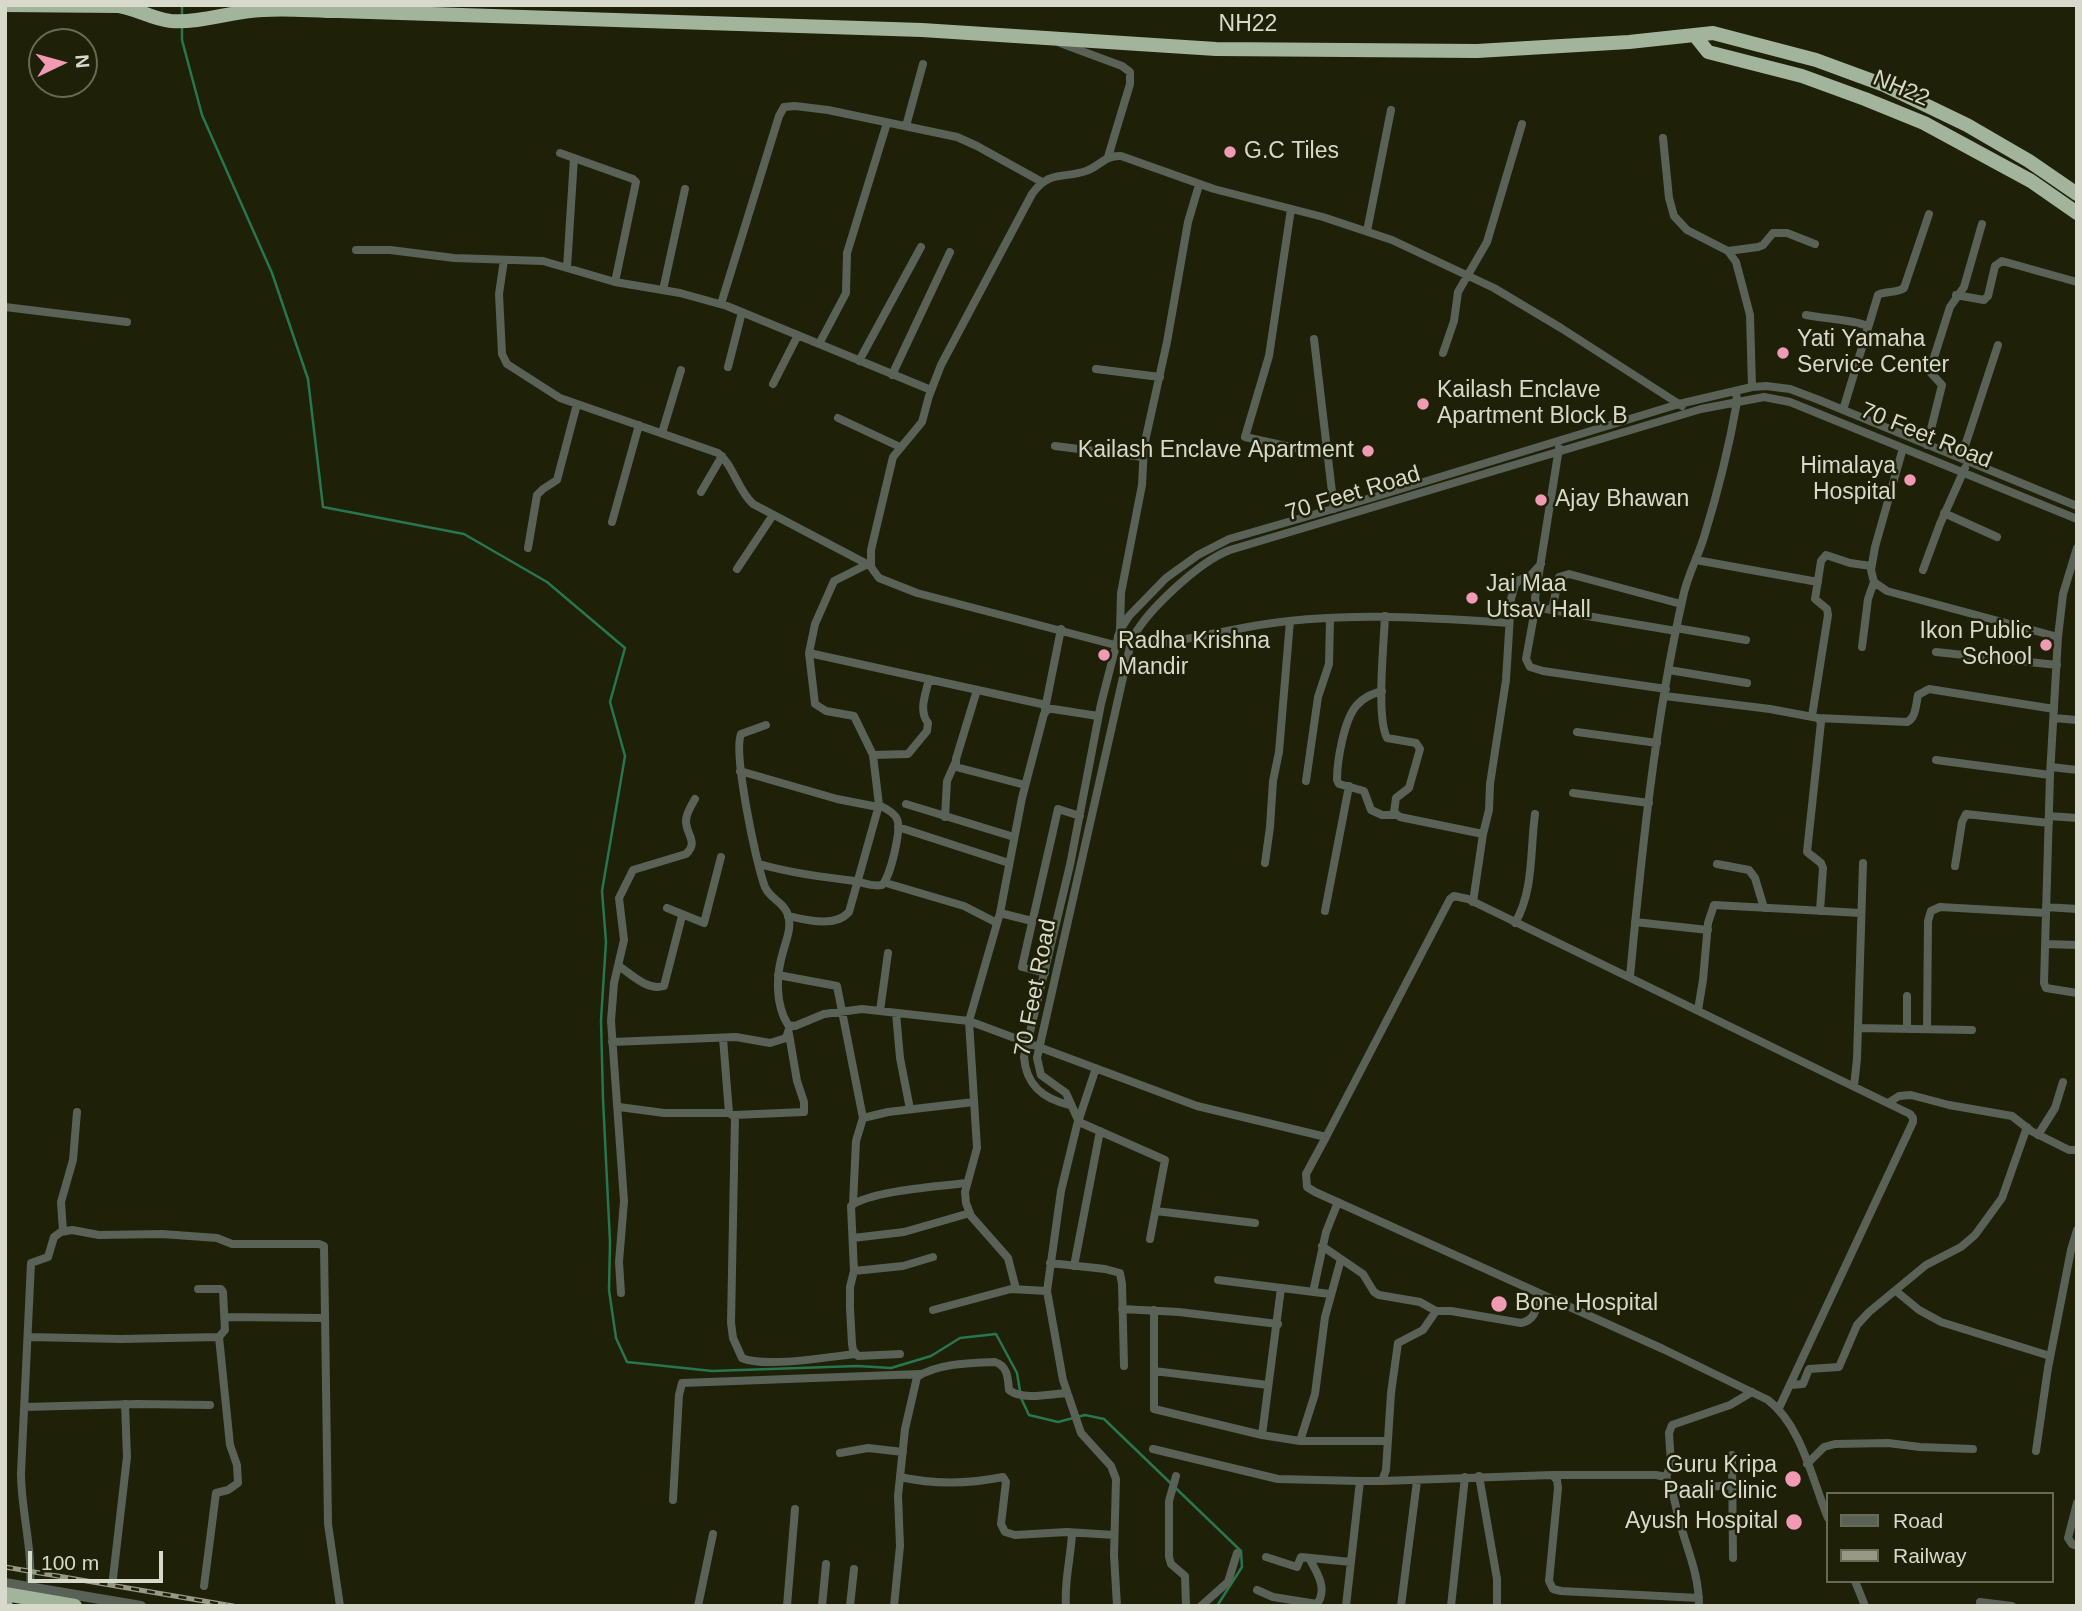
<!DOCTYPE html>
<html>
<head>
<meta charset="utf-8">
<style>
  body { margin:0 }
  #map { position:relative; width:2082px; height:1611px; overflow:hidden; background:#1e2008; font-family:Helvetica,sans-serif }
  canvas { display:block }
  .frame { position:absolute; inset:0; border:7px solid #d7d9ca; pointer-events:none }
  .legend { position:absolute; left:1826px; top:1492px; width:228px; height:91px; box-sizing:border-box; background:#1e2008; border:2px solid #686a56; margin:0; padding:9px 12px; list-style:none; font-size:21px; color:#d7d9ca }
  .legend li { display:flex; align-items:center; gap:14px; height:35px }
  .legend b { width:35px; border:2px solid #686a56 }
  .north { position:absolute; left:28px; top:28px; width:70px; height:70px; box-sizing:border-box; background:#1e2008; border:2px solid #686a56; border-radius:50%; rotate:85deg; font-size:19px; font-weight:700; line-height:28px; text-align:center; color:#d7d9ca }
  .north::after { content:''; display:block; margin:auto; width:24px; height:32px; background:#f09ab4; clip-path:polygon(50% 0,100% 100%,50% 72%,0 100%) }
  .scale { position:absolute; left:28px; top:1551px; width:135px; height:32px; box-sizing:border-box; border:4px solid #d7d9ca; border-top:0; padding-left:9px; font-size:21px; line-height:24px; white-space:nowrap; color:#d7d9ca; -webkit-text-stroke:5px #1e2008; paint-order:stroke }
</style>
</head>
<body>
<div id="map">
<canvas width="2082" height="1611"></canvas>
<div class="frame"></div>
<ul class="legend">
<li><b style="height:9px;background:#5a6157"></b>Road</li>
<li><b style="height:9px;background:#979987"></b>Railway</li>
</ul>
<div class="north">N</div>
<div class="scale">100 m</div>
</div>
<script>
const ctx = document.querySelector('canvas').getContext('2d');
ctx.lineJoin = 'round';
function stroke(path, color, width, dash) {
  ctx.strokeStyle = color;
  ctx.lineWidth = width;
  ctx.lineCap = dash ? 'butt' : 'round';
  ctx.setLineDash(dash || []);
  ctx.stroke(path);
}
function drawText(font, color, halo, rows, align = 'center') {
  ctx.font = font + ' Helvetica,sans-serif';
  ctx.lineWidth = 5;
  ctx.setLineDash([]);
  ctx.textBaseline = 'middle';
  ctx.strokeStyle = halo;
  ctx.fillStyle = color;
  for (const [text, x, y, turn = 0] of rows) {
    ctx.save();
    ctx.translate(x, y);
    ctx.rotate((+turn || 0) * Math.PI / 180);
    ctx.textAlign = isNaN(turn) ? turn : align;
    if (halo) ctx.strokeText(text, 0, 0);
    ctx.fillText(text, 0, 0);
    ctx.restore();
  }
}
stroke(new Path2D(`
  M182 5V16
  M182 26V40L202 115 272 273 308 379 323 507 464 534 547 582 625 648 610 702 625 756 602 891 606 942 601 1020 603 1099 610 1242 609 1290 616 1338 627 1362 712 1371 857 1366 891 1368 931 1356 960 1338 996 1334 1017 1373 1020 1391
  M1021 1398 1029 1415 1058 1422 1085 1415 1104 1419 1241 1551 1242 1567 1217 1606`), '#28764f', 2.5);
stroke(new Path2D(`
  M1060 43 1122 66 1130 72V84L1108 157
  M906 126 923 64
  M1663 138 1669 198 1674 216 1687 230 1728 251 1736 262 1750 315 1752 387
  M560 153 633 179 636 182 615 282
  M1291 209 1269 356 1245 437 1327 455
  M1367 231 1391 110
  M356 250H390L454 258 543 261 615 282 680 293 727 306 931 390
  M1728 251 1758 247 1763 245 1773 233H1787L1815 244
  M504 260 499 294 502 354 507 364 560 398 718 453C734 466 737 489 753 504L867 564
  M567 268 574 158
  M663 290 685 189
  M1956 295 1984 300 1988 296 1995 266 2002 261 2077 282
  M721 304 779 116 784 107 795 106 828 110 957 137 977 146 1042 182
  M5 307 127 322
  M1806 315C1826 319 1849 319 1868 326
  M1314 339 1334 509
  M819 344 846 293 847 253 887 123
  M1443 353 1454 321 1458 292 1487 242 1522 124
  M859 361 921 247
  M728 367 742 312
  M1096 369 1160 377
  M892 375 950 252
  M773 384 798 335
  M1843 410 1878 295C1886 290 1896 294 1904 288L1929 214
  M838 418 900 447
  M662 433 681 370
  M1927 445 1942 385 1931 373V367L1950 307 1964 287 1982 224
  M1055 446 1143 457
  M1559 448 1535 598 1536 604 1540 608 1676 631
  M1903 448 1875 547 1871 570 1874 582 1887 591 2058 637
  M1961 458 1998 345
  M701 492 722 456
  M1944 513 1997 537
  M612 522 639 425
  M528 548 537 495 543 489 557 480 577 404
  M2077 548 2063 594 2058 637 2050 775 2044 983 2046 988 2077 993
  M1696 560 1818 582
  M737 569 773 515
  M1923 570 1940 524 1965 468
  M1536 604 1526 659 1530 667 1543 671 1666 689
  M1552 610 1559 577 1569 574 1681 604
  M1385 616C1384 643 1376 717 1387 738L1416 743 1420 749 1409 788 1396 798 1394 812 1400 817 1483 834
  M1676 628 1746 640
  M1120 630 1121 593 1142 485 1144 446 1167 342 1188 222 1199 185
  M1118 636C1147 653 1176 640 1206 635 1220 632 1234 630 1248 627 1334 611 1422 617 1509 623
  M1115 645 917 593 879 578 871 567V550L893 457 922 422 929 396 941 365 1032 194C1049 170 1062 179 1086 171 1100 166 1105 155 1121 156L1214 189 1323 217 1392 240 1494 288 1561 328 1682 406
  M1862 647 1868 599 1874 582
  M1936 652 2057 665
  M809 653 1046 705
  M1669 670 1747 683
  M977 690 956 759V767L1025 785
  M1382 691C1372 694 1364 697 1357 705 1344 719 1337 761 1337 780L1339 784 1364 791 1371 810 1382 815H1396
  M1665 696 1770 709 1818 718 1821 722 1807 852 1821 863 1823 868 1820 911
  M1045 709 1061 629
  M1812 716 1828 615 1827 609 1815 599 1821 561 1826 555 1850 563 1871 566
  M1818 718 1907 722C1916 718 1916 704 1918 695L1929 689 2054 709
  M2054 718 2077 720
  M766 725 741 734C733 753 756 864 765 887 770 899 784 902 788 915 792 928 786 940 783 952 776 975 775 1004 788 1025L795 1026 824 1014 862 1009 969 1021 1197 1106 1326 1137 1306 1174 1307 1187 1315 1192 1663 1349 1768 1400C1802 1426 1812 1480 1828 1518
  M1577 732 1657 743
  M873 755 908 754 927 731 928 723C918 710 926 694 929 679
  M1936 760 2050 775
  M2051 767 2077 770
  M740 771 837 799 878 807
  M1306 781 1318 697 1329 664 1330 619
  M1573 793 1649 803
  M906 804 1014 837
  M2049 816 2077 818
  M945 817 947 781 955 763
  M898 827 1009 863
  M1265 863 1270 827 1273 781 1279 752 1290 621
  M759 864C791 873 822 877 855 881 865 883 872 887 882 885 890 878 902 829 897 819 895 813 885 808 879 805
  M1717 864 1749 870 1755 878 1764 908
  M1955 866 1962 822 1966 814 2049 823
  M886 883 964 906 997 923
  M1473 902 1483 834 1489 810 1490 784 1506 680 1511 599 1515 585 1519 580 1530 576 1541 564
  M2046 907 2077 909
  M667 908 704 923 721 857
  M1325 911 1349 786
  M1000 913 1032 921
  M788 916C807 920 835 928 849 912L879 805 873 755 854 716 826 711 815 704 809 653 815 624 834 581 868 564
  M1635 922 1708 930
  M1515 923C1534 891 1530 850 1535 814
  M2045 944 2077 945
  M619 966C632 975 648 991 664 986L682 916
  M1045 973 1022 967 1058 809 1080 816
  M778 975 837 986 863 1118
  M1630 976C1642 849 1655 721 1683 597 1687 576 1698 557 1704 537 1718 492 1729 447 1737 402L1736 391
  M1698 1010 1703 980 1708 923 1714 905 1861 913
  M880 1011 888 953
  M896 1013 900 1058 910 1109
  M1858 1028 1972 1030
  M1907 1028V996
  M1927 1029 1928 921 1931 911 1940 907 2046 913
  M723 1038 729 1113
  M612 1042 736 1037 770 1043 786 1038 790 1026
  M1096 1068 1077 1125 1061 1191 1047 1291 1063 1380 1081 1433 1111 1466 1116 1479 1114 1555 1117 1606
  M1854 1086 1857 1059 1863 863
  M1888 1103 1899 1096 1911 1095 1949 1105 2012 1116 2031 1131 2069 1150H2077
  M1070 1105C1043 1099 1026 1085 1024 1057L1070 865 1101 704 1120 630 1129 616 1166 578 1198 555 1229 539 1371 498 1679 404 1752 387 1766 386 1790 389 1819 400 2077 506
  M619 1107 664 1113H729L735 1117 731 1323 733 1338 742 1358C764 1368 829 1357 855 1354
  M734 1115 804 1112V1102L797 1081 789 1034
  M2038 1135 2055 1108 2063 1082
  M1326 1137 1450 899 1454 896 1468 899 1910 1114 1913 1118V1122L1779 1408
  M853 1204 856 1141 863 1118 888 1112 974 1102
  M1156 1211 1255 1223
  M63 1231 61 1202 73 1160 77 1112
  M853 1238 904 1232 970 1213
  M1150 1239 1165 1160 1079 1122 1066 1093 1041 1075 1037 1058 1131 642C1143 613 1200 561 1230 550L1701 409 1764 397 1790 402 2077 519
  M1322 1246 1363 1274 1374 1292 1379 1295 1420 1302 1436 1311
  M1050 1263 1105 1269 1120 1273 1122 1284 1124 1366
  M1074 1266 1100 1131
  M854 1271 903 1266 933 1257
  M1218 1280 1330 1294
  M1016 1289 1008 1258 971 1216 966 1203 965 1192 977 1148 969 1021 1000 913 1022 798 1044 714 1048 709H1053L1098 716
  M1896 1291 1919 1310 1941 1322 2050 1356
  M1313 1292 1326 1232 1338 1202
  M621 1293 619 1262 624 1201 611 1021 614 983 624 940 619 898 633 870 686 854C699 842 686 835 686 821 686 813 691 806 695 799
  M1122 1309 1179 1312 1278 1324
  M933 1310 1011 1289 1047 1291
  M1154 1310V1409L1262 1435 1300 1441H1388
  M225 1317 325 1318
  M29 1337 121 1339 219 1337 225 1330 223 1292 221 1289H198
  M900 1354 858 1356 853 1350 852 1344 850 1308V1287L854 1271 851 1206C869 1191 941 1186 967 1183
  M1154 1371 1268 1385
  M1790 1385 1803 1384 1809 1369 1839 1367 1857 1325 1869 1312 1926 1265 1961 1247 1975 1235 2002 1198 2027 1127
  M25 1407 137 1404 210 1405
  M1262 1435 1281 1288
  M1300 1441 1315 1394 1325 1317 1341 1259
  M1153 1449 1278 1479 1360 1481
  M2036 1451 2048 1368 2071 1250 2077 1230
  M840 1453 868 1448 903 1452
  M1732 1455 1733 1558
  M1807 1464 1824 1447 1835 1444 1888 1443 1920 1447 1973 1449
  M1552 1475H1656L1666 1477C1674 1490 1675 1505 1679 1520 1687 1549 1699 1574 1699 1606
  M1176 1476 1169 1501V1557L1171 1564 1185 1576 1186 1606
  M1479 1476 1497 1579V1606
  M900 1477C936 1485 968 1484 1003 1477L1006 1482 1001 1524 1005 1532 1015 1535 1067 1532 1114 1535
  M1666 1477 1671 1464 1669 1433 1672 1425 1730 1405 1752 1392
  M1382 1481 1552 1475 1557 1480 1558 1488 1549 1581 1553 1589 1561 1591 1699 1598
  M1672 1490 1732 1485
  M673 1500 679 1395 682 1383 920 1374
  M2077 1503 2068 1538 2072 1544 2077 1546
  M1266 1557 1297 1567 1301 1557 1351 1562
  M113 1578 127 1457 125 1404
  M1855 1581 1865 1606
  M204 1586 216 1493 228 1490 238 1483 237 1465 230 1445 219 1337
  M30 1588C33 1549 21 1511 21 1473L31 1263 48 1257 54 1237 61 1232 72 1230 99 1235 162 1234 217 1238 232 1244H319L324 1246 328 1524 340 1606
  M1257 1590 1273 1597 1317 1604C1328 1589 1317 1572 1309 1558
  M1980 1602 2012 1606
  M698 1606 713 1534
  M787 1606 795 1509
  M822 1606 826 1564
  M850 1606 854 1569
  M894 1606 900 1546 898 1496 905 1429 917 1377C938 1363 971 1363 995 1362 1008 1366 1008 1379 1009 1390 1023 1401 1050 1394 1067 1393
  M1066 1606C1064 1581 1071 1557 1072 1533
  M1201 1606 1228 1582 1237 1553
  M1346 1606 1360 1481H1382L1386 1470 1391 1393 1398 1343 1423 1330 1436 1311H1451L1521 1323C1536 1320 1536 1308 1540 1295
  M1401 1606 1417 1481
  M1451 1606 1465 1477`), '#5a6157', 8);
stroke(new Path2D(`
  M5 1583 141 1606`), '#5a6157', 10);
stroke(new Path2D(`
  M5 5 119 6C138 9 152 19 171 21 202 23 232 11 263 10 288 8 314 11 339 11L922 30 1216 49 1477 51 1629 42 1713 33 1816 60 1884 85 1967 125 2029 161 2077 194
  M1696 37 1708 52 1802 76 1865 99 1924 123 2031 181 2077 213
  M5 1606H6`), '#a3b49c', 14);
const rail = new Path2D(`
  M5 1567 233 1606`);
stroke(rail, '#979987', 5);
stroke(rail, '#1e2008', 2.5, [8]);
stroke(new Path2D(`
  M5 1594 75 1606`), '#a3b49c', 14);
for (const [x, y, r, color] of [
  [1230,152,7,"#f09ab4"],
  [1783,353,7,"#f09ab4"],
  [1423,404,7,"#f09ab4"],
  [1368,451,7,"#f09ab4"],
  [1910,480,7,"#f09ab4"],
  [1541,500,7,"#f09ab4"],
  [1472,598,7,"#f09ab4"],
  [2046,645,7,"#f09ab4"],
  [1104,655,7,"#f09ab4"],
  [1499,1304,9,"#f09ab4"],
  [1793,1479,9,"#f09ab4"],
  [1794,1522,9,"#f09ab4"]
]) {
  const dot = new Path2D();
  dot.arc(x, y, r, 0, 2 * Math.PI);
  ctx.fillStyle = color;
  ctx.fill(dot);
  stroke(dot, '#1e2008', 2.5);
}
drawText('23px', '#d7d9ca', '#1e2008', [
  ["NH22",1248,25],
  ["NH22",1901,89,23],
  ["70 Feet Road",1926,436,22],
  ["70 Feet Road",1353,494,-17],
  ["70 Feet Road",1036,988,-79]
]);
drawText('23px', '#d7d9ca', '#1e2008', [
  ["G.C Tiles",1244,152],
  ["Yati Yamaha",1797,340],
  ["Service Center",1797,366],
  ["Kailash Enclave",1437,391],
  ["Apartment Block B",1437,417],
  ["Kailash Enclave Apartment",1354,451,"right"],
  ["Himalaya",1896,467,"right"],
  ["Hospital",1896,493,"right"],
  ["Ajay Bhawan",1555,500],
  ["Jai Maa",1486,585],
  ["Utsav Hall",1486,611],
  ["Ikon Public",2032,632,"right"],
  ["School",2032,658,"right"],
  ["Radha Krishna",1118,642],
  ["Mandir",1118,668],
  ["Bone Hospital",1515,1304],
  ["Guru Kripa",1777,1466,"right"],
  ["Paali Clinic",1777,1492,"right"],
  ["Ayush Hospital",1778,1522,"right"]
], 'left');
</script>
</body>
</html>
